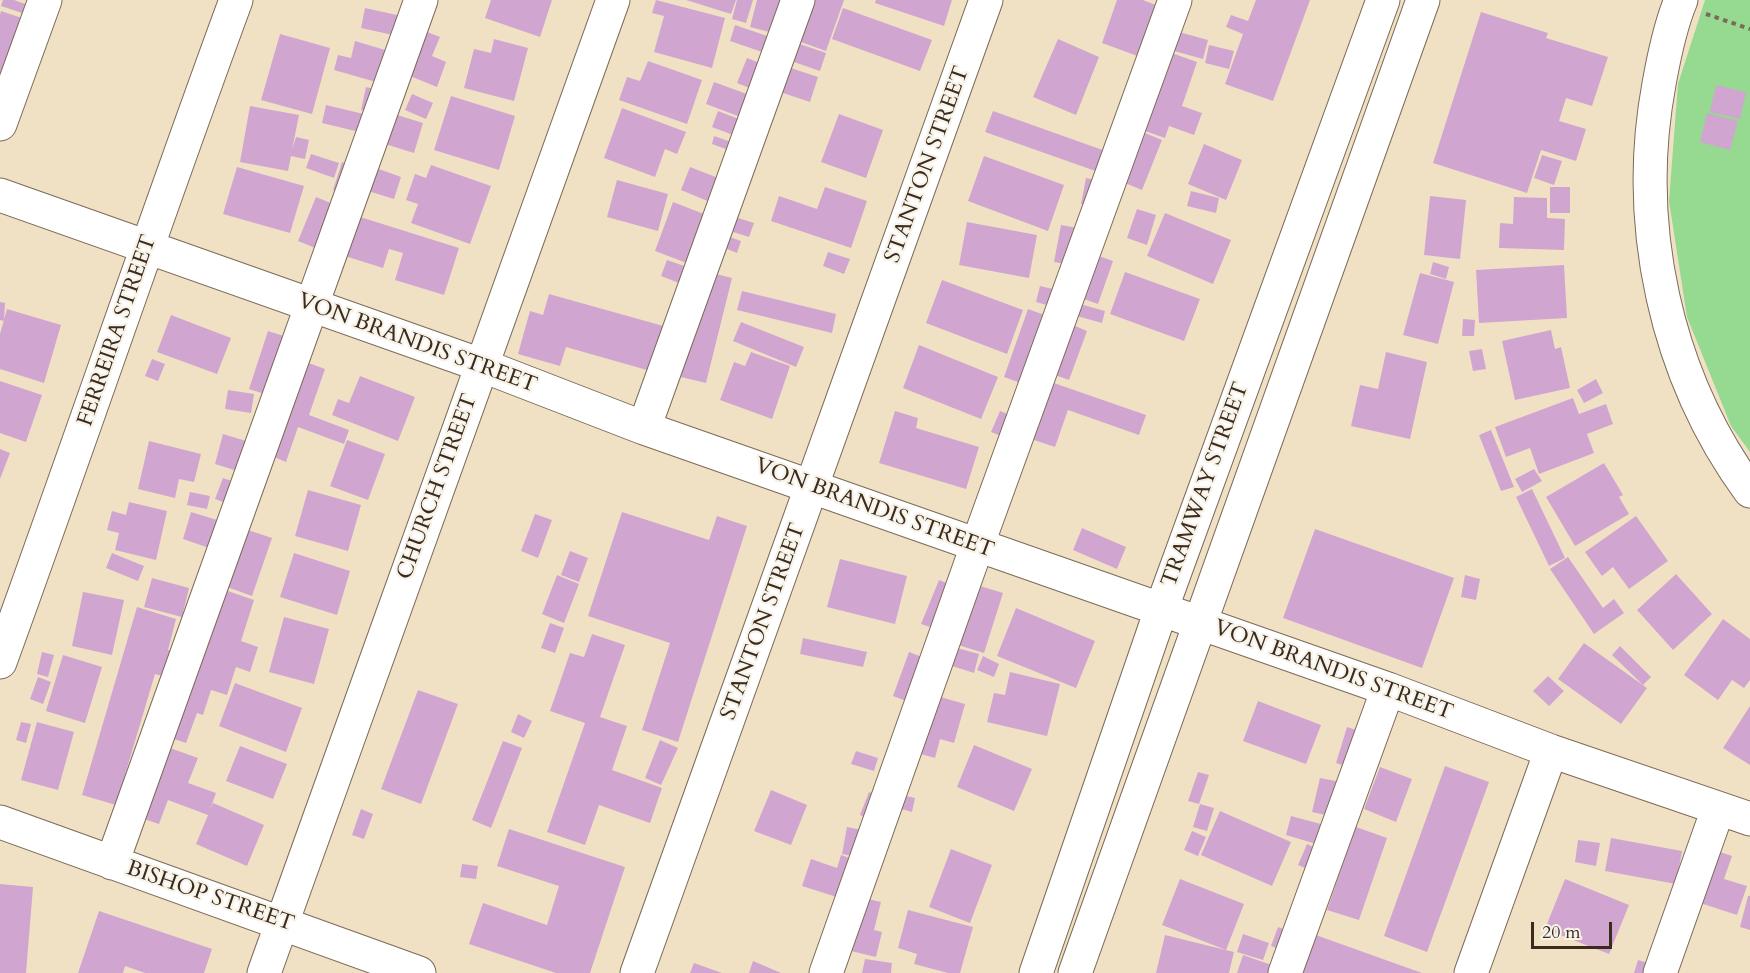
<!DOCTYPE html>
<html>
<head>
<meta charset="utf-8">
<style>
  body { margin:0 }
  #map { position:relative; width:1750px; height:973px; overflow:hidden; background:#f1e1c4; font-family:Cardo,serif }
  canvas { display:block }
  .scale { position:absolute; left:1531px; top:922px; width:81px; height:27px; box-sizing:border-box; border:3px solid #3b2a1e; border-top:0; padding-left:8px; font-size:18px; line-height:21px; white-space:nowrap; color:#3b2a1e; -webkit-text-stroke:4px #f7f3e8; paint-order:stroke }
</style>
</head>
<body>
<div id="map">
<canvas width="1750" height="973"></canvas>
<div class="scale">20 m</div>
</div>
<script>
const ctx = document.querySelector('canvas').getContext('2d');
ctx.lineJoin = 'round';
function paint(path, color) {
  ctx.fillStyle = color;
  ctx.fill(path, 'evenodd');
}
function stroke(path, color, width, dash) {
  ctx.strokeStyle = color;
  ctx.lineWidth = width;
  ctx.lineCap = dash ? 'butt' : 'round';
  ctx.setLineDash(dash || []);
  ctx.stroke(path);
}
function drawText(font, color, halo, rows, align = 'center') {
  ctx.font = font + ' Cardo,serif';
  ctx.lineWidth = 4.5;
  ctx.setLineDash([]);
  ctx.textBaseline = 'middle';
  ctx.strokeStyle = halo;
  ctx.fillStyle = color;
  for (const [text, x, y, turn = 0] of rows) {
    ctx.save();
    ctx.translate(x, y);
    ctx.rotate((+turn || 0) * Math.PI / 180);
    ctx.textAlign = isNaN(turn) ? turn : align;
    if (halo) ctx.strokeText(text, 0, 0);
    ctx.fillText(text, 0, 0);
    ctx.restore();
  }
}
paint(new Path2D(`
  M1705 0H1750V452L1731 426 1687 317 1669 201 1678 84Z`), '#96d991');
paint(new Path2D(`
  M3 0H14L34 7 31 16 1 6Z
  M491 0H552L540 37 485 18Z
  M656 0 725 18 712 68 654 52 664 16 652 13Z
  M686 0H736L731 14Z
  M737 0H753L746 23 732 19Z
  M757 0H786L777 34 750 27Z
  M813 0H844L826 51 798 41Z
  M876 0H952L944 26 875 3Z
  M1117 0H1143L1161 7 1143 58 1102 43Z
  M1256 0H1310L1273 101 1225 84 1243 34 1226 27 1231 15 1248 21Z
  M365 8 406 17 402 37 361 28Z
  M843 8 932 40 920 71 832 39Z
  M1 11 31 21 0 81V15Z
  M1481 12 1548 33 1546 38 1608 57 1592 106 1566 98 1559 121 1586 129 1576 161 1541 150 1527 193 1433 163Z
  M735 25 773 38 768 54 730 41Z
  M427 32 440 37 432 56 446 62 437 87 410 76Z
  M1179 32 1208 40 1203 59 1174 51Z
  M280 34 330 48 312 114 261 100Z
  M494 39 528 48 514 101 464 88 474 49 491 53Z
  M1058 39 1099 57 1076 115 1033 97Z
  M355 41 392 52 383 84 334 70 338 55 351 58Z
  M797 43 826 53 820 71 791 61Z
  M1209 45 1234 51 1229 69 1205 63Z
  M1169 52 1197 62 1182 106 1202 113 1194 135 1169 126 1165 138 1142 130Z
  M747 58 767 66 757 91 737 83Z
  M648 61 702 80 687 124 619 100 627 77 640 81Z
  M788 67 818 77 810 102 780 92Z
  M714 82 755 97 746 119 706 104Z
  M1716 85 1746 92 1740 119 1710 112Z
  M366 87 383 91 378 113 361 110Z
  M412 94 433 103 426 119 405 110Z
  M451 96 515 116 499 170 434 150Z
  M326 105 372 116 368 134 322 123Z
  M250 106 299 115 292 150 296 137 309 140 305 159 291 156 288 171 240 162Z
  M622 108 686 132 677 154 665 149 655 177 604 158Z
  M718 111 744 121 738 137 712 127Z
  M993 111 1111 153 1104 174 985 132Z
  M1707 113 1738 121 1730 150 1700 142Z
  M394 114 423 123 414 153 385 144Z
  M839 114 883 130 866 178 821 162Z
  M1140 131 1162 140 1142 190 1120 181Z
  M714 136 737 144 734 152 712 144Z
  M1204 144 1242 160 1226 200 1188 184Z
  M311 154 339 163 334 178 306 168Z
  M1542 155 1562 161 1554 185 1534 178Z
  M984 156 1064 185 1048 231 968 201Z
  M342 162 356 167 348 195 333 190Z
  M431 165 491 186 470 244 411 223 418 204 406 200 415 174 426 178Z
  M237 167 304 186 290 233 223 214Z
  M690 167 726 181 717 205 681 190Z
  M376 168 401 177 394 199 368 191Z
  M1086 178 1100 181 1094 207 1081 204Z
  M617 180 668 194 658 231 607 217Z
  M825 187 867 201 851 248 771 221 779 196 817 209Z
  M1550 187H1570V213H1550Z
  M1191 191 1219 198 1216 213 1187 206Z
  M1430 196 1466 200 1460 259 1424 255Z
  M316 197 343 208 325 252 298 241Z
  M1514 197 1547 198V218L1565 219 1564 250 1499 248 1500 223 1513 224Z
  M673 202 709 216 692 265 655 251Z
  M1137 209 1156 215 1147 245 1127 238Z
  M1165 213 1231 240 1213 284 1147 256Z
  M357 216 459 248 444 295 395 280 403 253 389 249 383 268 345 256Z
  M735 217 754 223 749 237 730 231Z
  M967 222 1037 235 1029 278 959 265Z
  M1061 225 1083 229 1076 266 1054 262Z
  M724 235 741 241 737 253 720 246Z
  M828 252 850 259 844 274 823 266Z
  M1096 255 1113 261 1098 304 1081 298Z
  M667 260 690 268 684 285 661 276Z
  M1433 262 1449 267 1446 279 1430 274Z
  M1564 265 1567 318 1479 323 1476 270Z
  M708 272 732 278 706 383 681 377Z
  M1125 272 1200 299 1184 341 1110 314Z
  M1420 273 1454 282 1438 344 1403 335Z
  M942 280 1023 310 1007 354 926 323Z
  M1040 286 1062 291 1058 308 1036 302Z
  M742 291 836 314 832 333 737 310Z
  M549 294 674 329 661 374 566 347 560 366 518 354 530 311 543 315Z
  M0 302 5 303 4 321 0 320Z
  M1080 304 1105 311 1102 323 1077 316Z
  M7 309 61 325 44 383 0 369V334Z
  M1028 309 1053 318 1029 386 1004 377Z
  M171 315 231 338 217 374 157 352Z
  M1463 319 1475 320 1474 336H1462Z
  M741 322 804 347 796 367 733 341Z
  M1073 325 1087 331 1069 380 1055 375Z
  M1551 330 1555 349 1561 347 1570 388 1515 400 1502 341Z
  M268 331 296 340 277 398 249 389Z
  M919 345 998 377 981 419 903 388Z
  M1482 349 1486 369 1473 371 1469 351Z
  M751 352 790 366 772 419 720 400 734 362 745 366Z
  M1386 352 1427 362 1410 439 1351 426 1360 385 1378 389Z
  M152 359 165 364 158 381 145 376Z
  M306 362 325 369 309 415 349 430 344 444 298 427 286 462 272 456Z
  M360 376 415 397 398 441 332 415 338 399 349 403Z
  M1596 379 1603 393 1584 403 1577 390Z
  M0 381 42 395 26 442 0 433Z
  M1051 382 1146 415 1139 435 1068 410 1055 447 1031 439Z
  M228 390 254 394 251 413 225 409Z
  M1573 398 1579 414 1606 404 1613 424 1587 434 1594 453 1539 474 1530 448 1506 457 1495 427Z
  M895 411 918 418 916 428 979 447 966 489 879 463Z
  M1000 411 1020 419 1011 440 991 432Z
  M1491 430 1514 487 1501 491 1479 435Z
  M223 434 256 444 247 474 215 464Z
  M347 440 385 454 368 500 330 486Z
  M149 441 201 454 194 482 179 479 175 498 138 489Z
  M0 449 10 453 0 479Z
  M1604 463 1623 495 1619 497 1629 514 1575 546 1546 497Z
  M1534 469 1542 481 1522 492 1515 479Z
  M223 478 244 485 236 507 215 499Z
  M1532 489 1565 558 1549 566 1516 497Z
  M308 490 361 505 348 551 295 536Z
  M190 492 210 496 207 509 187 505Z
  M129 502 167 511 156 560 115 550 119 533 107 530 112 511 126 515Z
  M191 512 227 523 218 551 183 539Z
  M622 512 709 540 717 516 747 526 678 742 642 730 670 643 588 616Z
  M535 514 552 520 538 558 521 551Z
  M1636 516 1668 561 1629 589 1613 567 1602 576 1585 552Z
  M1082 528 1126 547 1117 569 1073 550Z
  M1315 529 1454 578 1422 668 1283 618Z
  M248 530 272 538 252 596 227 587Z
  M570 551 588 558 579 582 561 575Z
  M112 553 144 566 138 581 106 568Z
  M294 553 350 571 337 615 280 597Z
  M1568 557 1603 608 1614 599 1624 613 1594 634 1550 569Z
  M840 559 907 576 895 624 827 607Z
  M1676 574 1712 614 1673 650 1637 610Z
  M557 575 579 584 564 623 542 614Z
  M1465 575 1480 579 1476 600 1461 597Z
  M152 578 189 588 182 617 144 607Z
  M939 580 959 588 942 631 921 624Z
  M977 585 1003 593 984 653 958 645Z
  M225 590 254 600 241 641 258 647 250 672 236 667 227 695 211 690 203 715 197 713 186 743 174 739Z
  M83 592 124 600 112 655 72 646Z
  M137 607 176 619 168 650 180 653 173 679 155 674 116 805 82 795Z
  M1016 608 1095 641 1076 688 997 656Z
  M284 617 329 629 314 684 269 672Z
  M1723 619 1750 639V680L1744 688 1732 680 1718 700 1684 675Z
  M550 623 564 628 555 653 541 648Z
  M592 634 625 645 600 717 627 726 612 770 662 788 650 823 599 805 585 845 547 832 585 723 550 711 570 653 584 657Z
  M803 638 867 652 863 667 800 654Z
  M1584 643 1647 688 1621 724 1558 679Z
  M1620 646 1651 677 1643 685 1612 655Z
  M957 648 979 654 974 673 952 666Z
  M42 652 54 655 48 677 37 674Z
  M909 652 927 659 911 703 893 696Z
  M63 655 102 667 85 723 46 711Z
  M983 656 999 664 994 677 977 670Z
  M1010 672 1060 684 1047 736 987 722 994 693 1005 695Z
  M1548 676 1564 691 1549 706 1533 691Z
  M38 677 51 682 43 704 30 699Z
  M235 683 302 708 286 752 219 726Z
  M418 690 458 704 421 804 381 789Z
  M937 696 965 704 954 743 940 739 935 758 921 754Z
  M1258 701 1321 725 1306 764 1243 741Z
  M1750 706V765L1723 748Z
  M518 714 532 721 524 738 511 732Z
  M21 722 31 724 26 743 16 740Z
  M37 722 74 732 58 790 21 780Z
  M1347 727 1362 732 1351 768 1336 763Z
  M660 740 678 748 661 785 645 778Z
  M503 741 522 748 491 828 472 820Z
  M974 745 1032 769 1014 811 957 787Z
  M240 746 287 764 273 799 226 781Z
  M170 748 198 758 188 783 216 793 210 810 213 803 264 825 247 866 196 844 208 815 168 800 159 824 144 819Z
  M856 751 878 758 874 771 851 764Z
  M1445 766 1489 782 1427 952 1384 936Z
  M1380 767 1412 779 1396 822 1364 809Z
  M1198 772 1209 775 1199 804 1188 801Z
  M1320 778 1341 782 1334 817 1312 812Z
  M771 790 807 805 791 845 754 831Z
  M869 792 883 797 874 820 860 815Z
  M902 795 915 798 912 812 898 808Z
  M1200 804 1214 808 1207 831 1193 827Z
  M361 809 373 814 364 839 352 835Z
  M1220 811 1291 842 1272 886 1201 855Z
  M1291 816 1328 826 1323 846 1286 835Z
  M847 827 867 831 862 858 842 854Z
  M1356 827 1387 838 1359 920 1327 910Z
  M509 829 625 867 590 973H556L469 944 483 903 547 925 559 886 497 866Z
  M1192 831 1206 837 1198 856 1184 850Z
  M1611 838 1682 851 1676 884 1605 871Z
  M1578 840 1600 843 1596 866 1575 862Z
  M1307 844 1322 851 1312 871 1298 865Z
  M951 849 992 865 970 923 929 907Z
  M1714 850 1732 856 1724 879 1747 886 1737 915 1697 902Z
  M841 855 858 861 846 900 802 886 811 859 837 868Z
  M462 864 478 866 476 879 460 877Z
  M1180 879 1244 904 1226 950 1162 925Z
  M1565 879 1629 905 1609 954 1545 929Z
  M0 884 33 887 26 973H0Z
  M1748 896H1750V930L1740 927Z
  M864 898 881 902 874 930 882 932 876 957 851 951Z
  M908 910 973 927 960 973H948L914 964 917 954 898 948Z
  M99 911 212 949 204 973H145L125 966 123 973H78Z
  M1278 927 1291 932 1284 951 1271 946Z
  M1243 934 1269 943 1263 960 1237 952Z
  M1313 934 1422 973H1299Z
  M1165 935 1234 952 1229 973H1156Z
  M1243 955 1280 968 1278 973H1237Z
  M865 959 892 963 891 973H862Z
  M1638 960 1654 965 1652 973H1634Z
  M753 961 781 973H749Z
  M694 963 722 973H690Z`), '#d0a6d1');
const minor = new Path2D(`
  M1681 0C1670 26 1664 56 1659 84 1633 224 1665 375 1750 491
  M0 124 45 0
  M0 195 481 365 644 428 1388 689 1551 751 1750 819
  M644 428 798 0
  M0 662C80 442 155 220 236 0
  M0 822 419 973
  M112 863 421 0
  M264 973 613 0
  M637 973 986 0
  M826 973 977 546 1175 0
  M1036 973 1161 610 1383 0
  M1075 973 1423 0
  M1285 973 1388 689
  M1471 973 1551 751
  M1660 973 1718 809`);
stroke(minor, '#7b6a58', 35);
stroke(new Path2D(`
  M1706 14 1750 29`), '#7b6a58', 4, [4.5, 4.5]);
stroke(minor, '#fff', 33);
drawText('22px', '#3b2a1e', '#f7f3e8', [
  ["STANTON STREET",928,165,-70],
  ["FERREIRA STREET",118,331,-71],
  ["VON BRANDIS STREET",417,344,20],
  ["TRAMWAY STREET",1206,485,-70],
  ["CHURCH STREET",438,487,-70],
  ["VON BRANDIS STREET",874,509,20],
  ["STANTON STREET",764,622,-70],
  ["VON BRANDIS STREET",1333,671,20],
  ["BISHOP STREET",210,897,19]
]);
</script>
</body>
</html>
